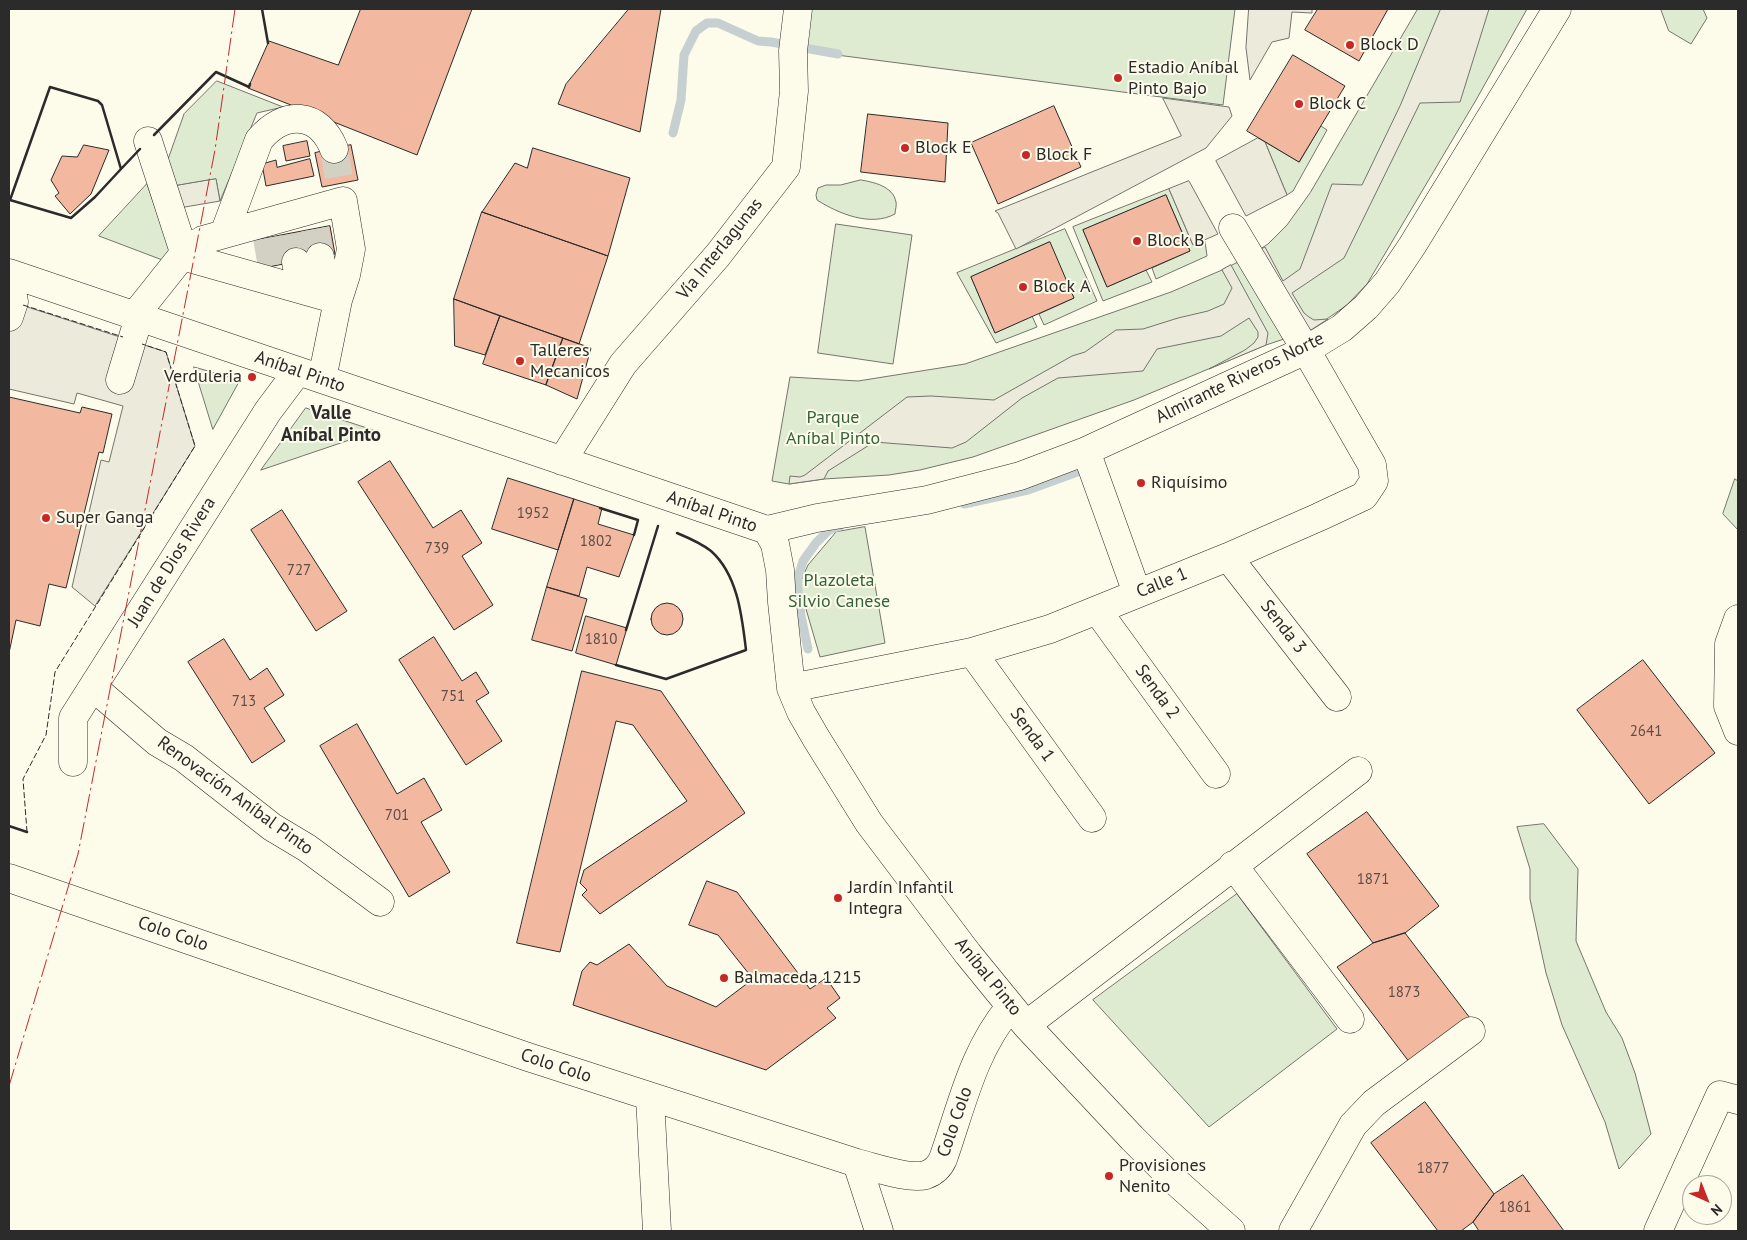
<!DOCTYPE html>
<html>
<head>
<meta charset="utf-8">
<style>
  body { margin:0 }
  #map { position:relative; width:1747px; height:1240px; overflow:hidden; background:#fdfbea; font-family:"PT Sans",sans-serif }
  canvas { display:block }
  .frame { position:absolute; inset:0; border:10px solid #2b2b2b; pointer-events:none }
  .north { position:absolute; left:1682px; top:1175px; width:50px; height:50px; box-sizing:border-box; background:#fdfbea; border:1px solid #a9a89e; border-radius:50%; rotate:136deg; font-size:14px; font-weight:700; line-height:20px; text-align:center; color:#2b2b2b }
  .north::after { content:''; display:block; margin:auto; width:18px; height:22px; background:#c62828; clip-path:polygon(50% 0,100% 100%,50% 72%,0 100%) }
</style>
</head>
<body>
<div id="map">
<canvas width="1747" height="1240"></canvas>
<div class="frame"></div>
<div class="north">N</div>
</div>
<script>
const ctx = document.querySelector('canvas').getContext('2d');
ctx.lineJoin = 'round';
function paint(path, color) {
  ctx.fillStyle = color;
  ctx.fill(path, 'evenodd');
}
function stroke(path, color, width, dash) {
  ctx.strokeStyle = color;
  ctx.lineWidth = width;
  ctx.lineCap = dash ? 'butt' : 'round';
  ctx.setLineDash(dash || []);
  ctx.stroke(path);
}
function drawText(font, color, halo, rows, align = 'center') {
  ctx.font = font + ' "PT Sans",sans-serif';
  ctx.lineWidth = 4;
  ctx.setLineDash([]);
  ctx.textBaseline = 'middle';
  ctx.strokeStyle = halo;
  ctx.fillStyle = color;
  for (const [text, x, y, turn = 0] of rows) {
    ctx.save();
    ctx.translate(x, y);
    ctx.rotate((+turn || 0) * Math.PI / 180);
    ctx.textAlign = isNaN(turn) ? turn : align;
    if (halo) ctx.strokeText(text, 0, 0);
    ctx.fillText(text, 0, 0);
    ctx.restore();
  }
}
const green = new Path2D(`
  M785 9H1235L1223 105 798 50Z
  M1418 9H1527L1476 100 1367 284 1347 305 1311 330 1266 345 1134 400 973 457 920 470 889 475 824 479 789 484 772 481 790 377 858 381 965 364 1171 292 1222 270 1250 256 1268 244 1287 225 1310 193Z
  M1661 9H1703L1707 18 1691 44 1669 31Z
  M217 81 283 107 257 113 220 201 216 179 175 186 166 165 184 114Z
  M1321 126 1327 130 1293 191 1287 195 1265 142 1299 162Z
  M861 180C873 182 893 186 896 202 897 205 895 210 895 214 871 227 839 214 817 200L816 195 818 188 826 185H840Z
  M147 184 171 253 165 261 99 236Z
  M1169 189 1193 245 1205 241 1207 256 1156 279 1152 268 1190 251 1166 195 1083 230 1107 287 1146 270 1152 282 1103 301 1073 227Z
  M836 224 912 235 893 364 818 353Z
  M1065 229 1097 301 1044 325 1039 314 1074 298 1049 242 971 277 995 333 1032 316 1037 327 996 343 957 273Z
  M194 367 240 380 213 429Z
  M306 408 376 431 261 470Z
  M1735 479 1738 481V530L1723 514Z
  M865 527 885 643 820 657 799 585 808 565 836 532Z
  M1544 824 1578 869 1576 941 1606 1012 1622 1038 1635 1073 1651 1134 1619 1169 1605 1122 1562 1025 1546 973 1530 899V869L1517 827Z
  M1237 894 1337 1029 1209 1127 1093 1000Z`);
paint(green, '#deebd1');
stroke(green, '#74746e', 1);
const parking = new Path2D(`
  M1249 9H1312V13L1292 12 1289 38 1272 42 1250 80 1246 48Z
  M1441 9H1489L1460 102 1420 103 1344 258 1292 293 1304 313 1309 317 1314 320 1328 319 1311 330 1306 329 1256 251 1265 247 1283 281 1300 269 1332 184 1362 185 1400 106Z
  M1163 98 1229 107 1232 116 1206 148 1016 249 998 213 995 211 1181 136Z
  M1258 138 1265 142 1287 195 1246 216 1216 161Z
  M216 179 220 201 179 208 175 186Z
  M1189 181 1218 234 1193 245 1169 189Z
  M1231 265 1268 333 1266 345 1209 369 1245 350 1254 343 1258 337V332L1249 318 1221 336 1157 349 1143 371 1058 378 1022 398 966 442 952 448 874 442 828 471 824 479 789 484 790 476 800 477 805 475 907 397 931 396 994 400 1072 356 1085 352 1116 330 1143 329 1178 318 1208 311 1224 304 1232 288 1222 270Z
  M9 301 166 352 195 446 95 606 72 587 101 460 109 462 123 406 77 393 74 404 9 389Z`);
paint(parking, '#eceadb');
stroke(parking, '#74746e', 1);
stroke(new Path2D(`
  M673 133 681 100 684 55 696 31 707 23H718L758 41 771 42 838 54
  M964 504 1028 490 1083 470
  M808 649 801 616 797 581 803 561 816 543 829 530 840 526`), '#c7d0d0', 9);
const building = new Path2D(`
  M361 9H472L417 155 248 88 269 41 338 65Z
  M629 9H661L640 132 558 104 566 84Z
  M1318 9H1388L1359 61 1305 30Z
  M1293 55 1345 86 1299 162 1247 131Z
  M1054 106 1081 167 998 204 971 143Z
  M868 114 948 123 945 182 861 172Z
  M307 141 310 156 286 161 283 146Z
  M84 145 109 150 91 194 70 214 55 196 59 193 51 180 62 156 77 157Z
  M351 145 358 180 322 187 315 153Z
  M533 148 630 178 608 256 482 212 515 163 527 168Z
  M310 159 314 176 266 186 262 164 276 160 277 167Z
  M1166 195 1190 251 1107 287 1083 230Z
  M482 212 608 256 579 344 454 299Z
  M330 226 335 254 263 268 257 240Z
  M1050 242 1074 298 995 333 971 277Z
  M454 299 500 316 485 355 455 346Z
  M500 316 563 338 546 385 483 364Z
  M563 338 591 348 577 399 546 385Z
  M9 397 80 413 82 407 112 414 103 453 99 452 66 588 49 584 40 626 16 620 9 653Z
  M390 461 433 528 461 510 482 543 462 556 493 605 454 630 358 482Z
  M508 478 574 499 558 550 492 529Z
  M574 499 602 508 598 524 634 535 619 577 587 567 579 596 547 587Z
  M282 510 347 611 316 631 251 530Z
  M547 587 587 599 572 651 532 640Z
  M651 619a16 16 0 1 1 32 0a16 16 0 1 1-32 0Z
  M586 616 627 628 616 665 576 653Z
  M434 637 462 681 476 672 489 693 476 701 502 741 466 765 399 660Z
  M224 639 250 680 267 668 284 695 264 708 285 741 252 763 188 662Z
  M1643 660 1715 753 1649 804 1577 710Z
  M582 671 661 691 745 813 600 914 582 895 587 890 580 883 584 870 687 801 633 725 616 721 560 952 517 943Z
  M357 724 397 794 424 778 442 810 421 822 450 872 409 897 320 746Z
  M1367 812 1439 906 1405 933 1373 943 1307 854Z
  M707 881 737 892 810 989 826 978 840 998 827 1008 836 1018 766 1070 573 1005 582 971 590 962 597 965 629 944 667 986 716 1007 753 979 718 935 689 925Z
  M1405 933 1470 1018 1410 1063 1337 967 1373 943Z
  M1425 1102 1494 1194 1473 1222 1461 1231H1438L1371 1143Z
  M1523 1175 1564 1231H1479L1473 1222 1494 1194Z`);
paint(building, '#f2b8a0');
stroke(building, '#2b2b2b', 1);
stroke(new Path2D(`
  M334 149 340 184
  M315 229 320 257
  M291 234 296 262
  M267 238 272 266`), '#d3d1c4', 28, [28, 14]);
const minor = new Path2D(`
  M148 141 183 249 182 256 338 300
  M224 234 259 140C284 110 319 111 334 149
  M320 257 326 296
  M296 262 301 289
  M9 273 767 530 775 544 780 570 782 602 791 688 801 712 816 738 869 823 968 954 1026 1025 1132 1138 1174 1180 1231 1231
  M9 276 14 302 9 317
  M135 315 182 256 189 248 203 240 343 201 351 249 346 275 338 300 322 379
  M120 380 139 317
  M1086 451 1137 593
  M562 461 623 364 718 255 786 167 794 91 793 51 798 9
  M767 530 817 518 927 500 1020 476 1086 451 1306 350 1342 328 1366 307 1387 283 1412 246 1557 9
  M1228 557 1337 697
  M1097 610 1216 774
  M1738 619 1729 644 1728 706 1738 731
  M972 652 1092 818
  M93 687 157 742 184 758 272 827 307 848 380 902
  M791 688 972 652 1050 629 1228 557 1319 517 1364 496 1374 481 1372 465 1306 350 1233 228
  M73 762V718L268 411 298 371
  M1233 865 1350 1019
  M9 878 528 1057 857 1163C874 1167 909 1180 926 1175 934 1172 940 1166 943 1159 962 1105 973 1051 1010 1007
  M1026 1025 1358 771
  M650 1097 657 1231
  M857 1163 879 1231
  M1293 1231 1353 1125 1374 1103 1471 1031
  M1658 1231 1720 1095 1738 1100`);
stroke(minor, '#2b2b2b', 29);
stroke(minor, '#fdfbea', 28);
stroke(new Path2D(`
  M23 305 123 337
  M27 832 23 779 46 735 55 672 195 446 166 352 142 344`), '#2b2b2b', 1, [6, 2.5]);
stroke(new Path2D(`
  M262 9 268 43
  M50 87 98 101 102 105 121 169 95 197 71 218 10 200Z
  M154 135 216 72 249 87 250 84
  M9 200H10L50 87 98 101 102 105 121 169 140 149
  M600 508 638 520 634 535
  M626 630 658 526
  M616 665 666 679 746 650C742 617 738 575 711 551 701 543 689 538 677 533
  M9 826 27 832`), '#2b2b2b', 2.5);
stroke(new Path2D(`
  M9 1086 78 854 215 150 235 9`), '#c62828', 1, [18, 4, 2.5, 4]);
for (const [x, y, r, color] of [
  [1350,45,5,"#c62828"],
  [1118,78,5,"#c62828"],
  [1299,104,5,"#c62828"],
  [905,148,5,"#c62828"],
  [1026,155,5,"#c62828"],
  [1137,241,5,"#c62828"],
  [1023,287,5,"#c62828"],
  [520,361,5,"#c62828"],
  [252,377,5,"#c62828"],
  [1141,483,5,"#c62828"],
  [46,518,5,"#c62828"],
  [838,898,5,"#c62828"],
  [724,978,5,"#c62828"],
  [1109,1176,5,"#c62828"]
]) {
  const dot = new Path2D();
  dot.arc(x, y, r, 0, 2 * Math.PI);
  ctx.fillStyle = color;
  ctx.fill(dot);
  stroke(dot, '#fdfbea', 2);
}
drawText('15px', '#5d4e48', null, [
  ["1952",533,514],
  ["1802",596,542],
  ["739",437,549],
  ["727",299,571],
  ["1810",601,640],
  ["751",453,697],
  ["713",244,702],
  ["2641",1646,732],
  ["701",397,816],
  ["1871",1373,880],
  ["1873",1404,993],
  ["1877",1433,1169],
  ["1861",1515,1208]
]);
drawText('18px', '#2b2b2b', '#fdfbea', [
  ["Block D",1360,45],
  ["Estadio Aníbal",1128,68],
  ["Pinto Bajo",1128,89],
  ["Block C",1309,104],
  ["Block E",915,148],
  ["Block F",1036,155],
  ["Block B",1147,241],
  ["Block A",1033,287],
  ["Talleres",530,351],
  ["Mecanicos",530,372],
  ["Verduleria",242,377,"right"],
  ["Riquísimo",1151,483],
  ["Super Ganga",56,518],
  ["Jardín Infantil",848,888],
  ["Integra",848,909],
  ["Balmaceda 1215",734,978],
  ["Provisiones",1119,1166],
  ["Nenito",1119,1187]
], 'left');
drawText('18px', '#2b2b2b', '#fdfbea', [
  ["Vía Interlagunas",720,249,-51],
  ["Aníbal Pinto",300,372,19],
  ["Almirante Riveros Norte",1240,378,-26],
  ["Aníbal Pinto",712,512,19],
  ["Juan de Dios Rivera",172,562,-58],
  ["Calle 1",1162,583,-22],
  ["Senda 3",1283,627,52],
  ["Senda 2",1157,692,54],
  ["Senda 1",1032,735,54],
  ["Renovación Aníbal Pinto",235,796,36],
  ["Colo Colo",173,934,19],
  ["Aníbal Pinto",988,977,51],
  ["Colo Colo",556,1066,18],
  ["Colo Colo",955,1122,-71]
]);
drawText('18px', '#34623c', '#fdfbea', [
  ["Parque",833,418],
  ["Aníbal Pinto",833,439],
  ["Plazoleta",839,581],
  ["Silvio Canese",839,602]
]);
drawText('bold 19px', '#2b2b2b', '#fdfbea', [
  ["Valle",331,414],
  ["Aníbal Pinto",331,436]
]);
</script>
</body>
</html>
